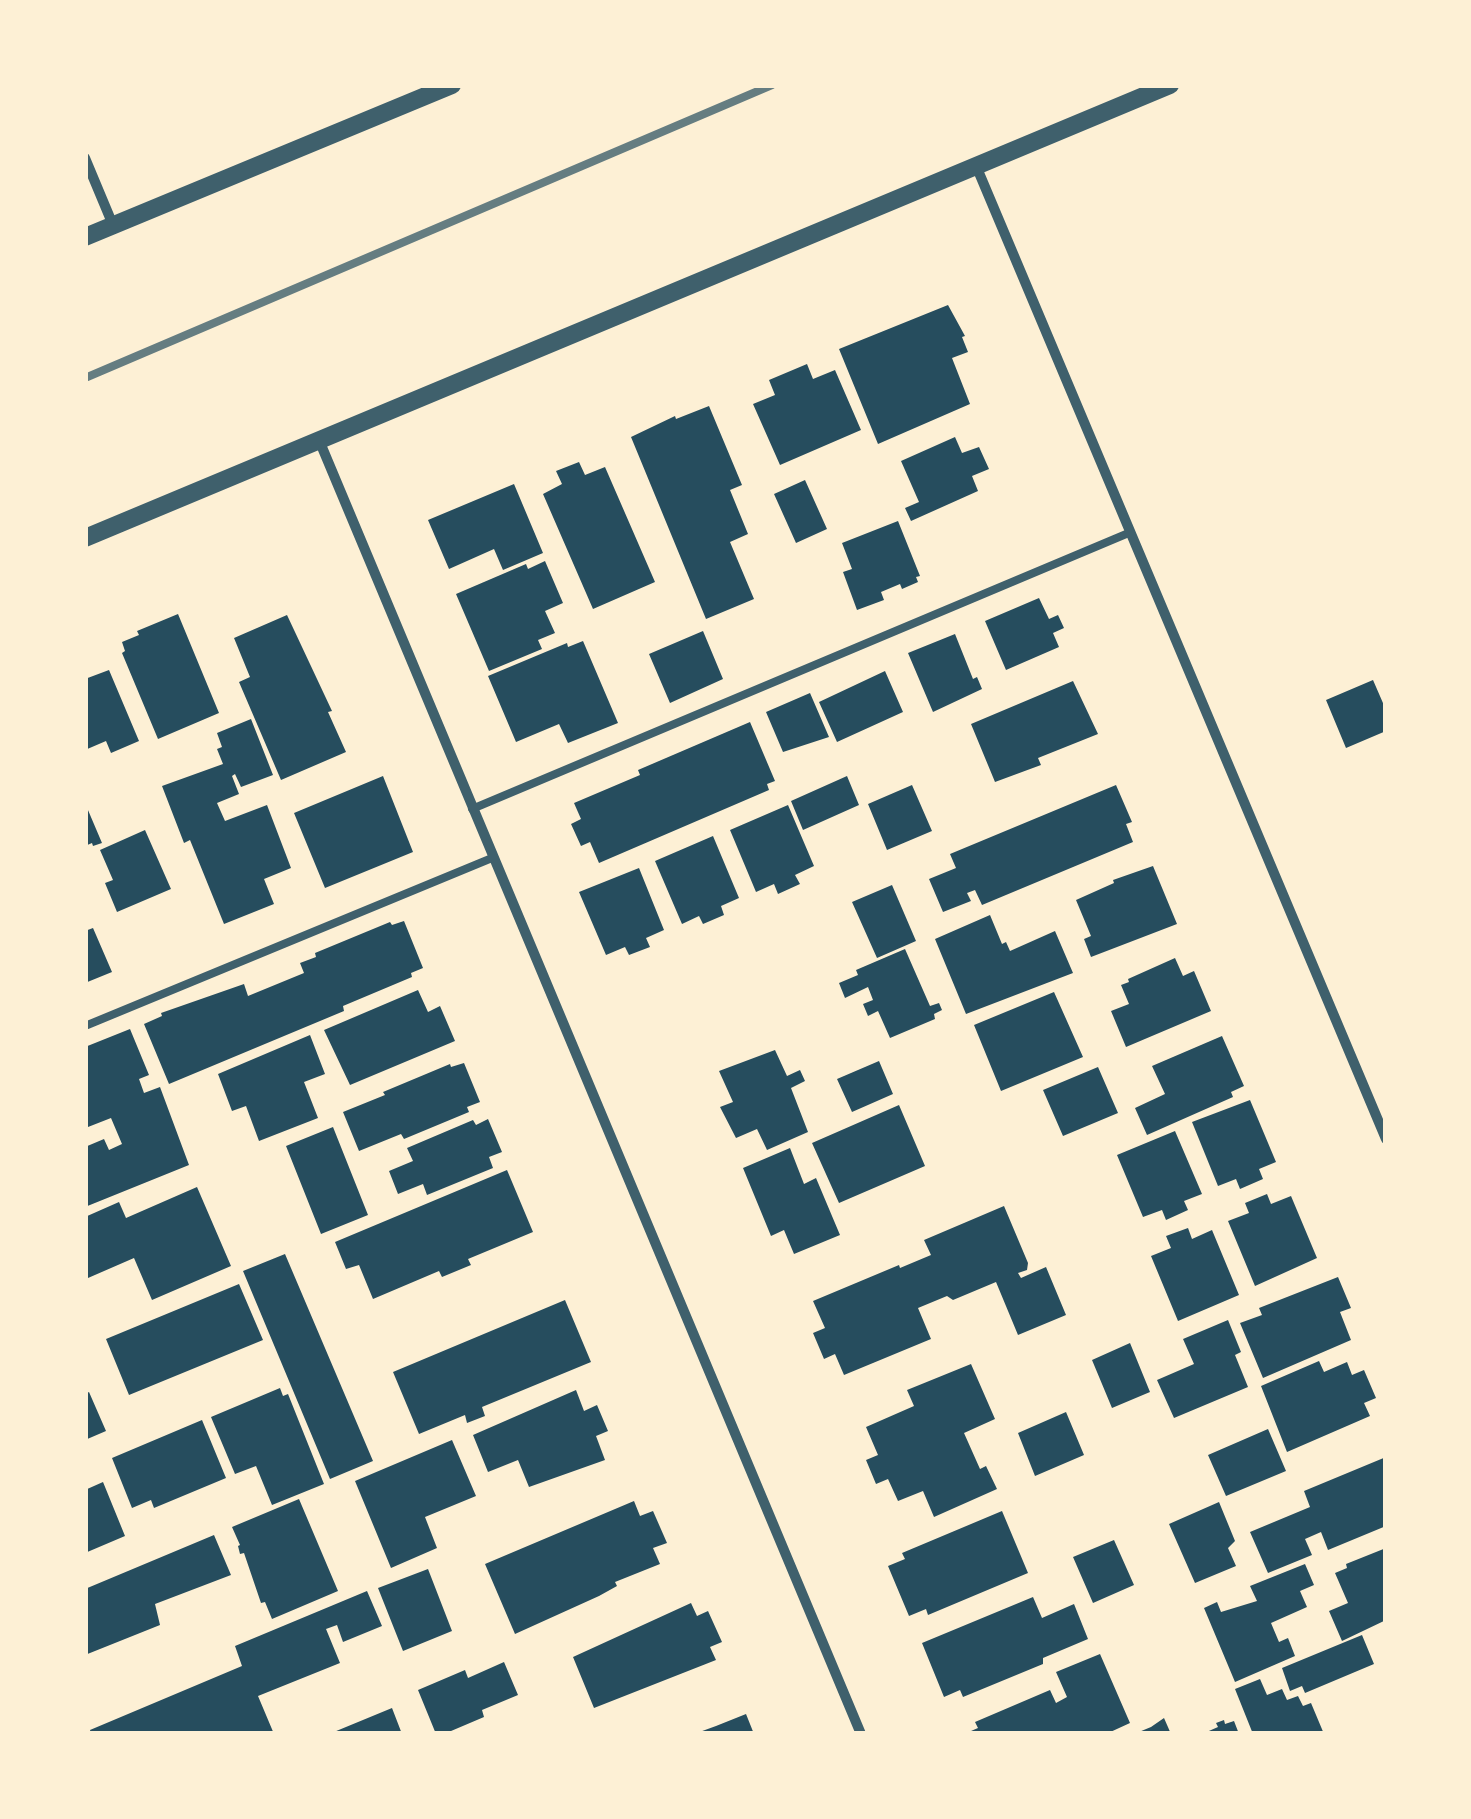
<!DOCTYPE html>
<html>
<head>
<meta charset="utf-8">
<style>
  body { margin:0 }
  #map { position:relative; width:1471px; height:1819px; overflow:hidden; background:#fdf0d5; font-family:Arial,sans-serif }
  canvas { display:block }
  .frame { position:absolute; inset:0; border:88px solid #fdf0d5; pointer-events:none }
</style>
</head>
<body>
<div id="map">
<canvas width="1471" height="1819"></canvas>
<div class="frame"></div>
</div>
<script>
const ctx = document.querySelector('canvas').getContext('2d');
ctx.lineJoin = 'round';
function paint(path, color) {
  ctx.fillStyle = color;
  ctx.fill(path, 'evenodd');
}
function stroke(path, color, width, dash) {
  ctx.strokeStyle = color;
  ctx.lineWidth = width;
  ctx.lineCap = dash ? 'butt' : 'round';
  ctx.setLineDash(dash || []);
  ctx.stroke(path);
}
paint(new Path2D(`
  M948 305 965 336 962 337 968 352 952 358 970 404 878 444 839 349Z
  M807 364 813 379 835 370 861 430 780 465 753 404 775 395 769 380Z
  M709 406 742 485 730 490 748 534 730 542 754 599 706 619 631 437 675 416 676 419Z
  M955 437 962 453 979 447 989 469 972 476 978 491 911 521 905 508 919 502 901 461Z
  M579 462 585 475 605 467 655 582 593 609 543 494 562 484 556 471Z
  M805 480 827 529 796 543 774 494Z
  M514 484 543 553 503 570 494 549 449 569 428 520Z
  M898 521 920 576 916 577 918 582 902 589 900 584 881 592 884 600 857 610 843 572 852 569 842 543Z
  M545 561 563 603 545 611 555 633 538 640 542 649 489 671 456 594 526 564 528 569Z
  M1039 598 1049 619 1058 615 1064 628 1053 633 1059 647 1006 670 985 621Z
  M178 614 219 713 158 739 122 653 125 651 122 642 139 635 137 631Z
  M287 615 332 711 328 712 346 752 281 780 239 682 250 677 234 638Z
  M703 631 723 679 670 703 649 654Z
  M955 634 973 679 977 677 982 689 933 712 908 653Z
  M583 641 618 723 568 743 559 724 516 742 488 676 567 643 568 647Z
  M109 670 139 741 111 753 106 741 85 750V679Z
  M885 671 903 712 837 742 819 702Z
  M1373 680 1386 710V731L1346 748 1326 700Z
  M1073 681 1098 734 1038 758 1041 765 995 782 971 724Z
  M810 693 829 737 783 752 766 712Z
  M251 719 273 775 241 787 235 774 232 776 239 794 217 803 225 821 267 805 291 868 264 879 274 904 224 924 190 840 184 843 162 786 223 764 217 749 222 747 217 733Z
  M750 722 775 781 767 784 769 790 599 863 590 842 581 846 571 824 581 819 574 803 640 775 638 770Z
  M383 776 413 852 325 888 294 813Z
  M847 776 859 805 803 830 791 801Z
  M912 785 932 831 887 850 868 804Z
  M1116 785 1132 822 1126 824 1133 842 982 905 975 890 967 893 971 901 943 912 929 879 956 868 950 854Z
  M85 803 102 843 93 846 92 843 85 846Z
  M788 805 814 866 795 875 800 884 778 894 774 884 756 892 730 830Z
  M145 830 171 889 117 912 105 883 113 880 100 850Z
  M713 836 739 898 721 906 724 915 703 924 699 916 682 924 655 861Z
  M1153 866 1177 924 1091 957 1084 939 1091 936 1076 900 1114 883 1113 880Z
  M639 868 664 930 646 938 650 947 629 955 625 947 606 955 579 892Z
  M892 885 916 941 877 958 852 902Z
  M990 915 1002 944 1006 942 1010 951 1055 931 1073 973 966 1014 935 939Z
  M404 921 423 968 411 973 412 977 343 1006 344 1011 169 1084 144 1024 162 1016 161 1013 244 984 248 996 304 973 300 963 316 957 315 953 390 922 392 925Z
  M93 928 112 972 85 983V931Z
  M905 949 930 1006 939 1003 942 1010 934 1014 935 1019 890 1038 878 1011 868 1016 863 1004 873 1000 868 987 845 998 839 983 858 975 856 970Z
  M1175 958 1183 976 1194 971 1211 1011 1126 1047 1111 1011 1129 1004 1121 985 1129 982 1128 979Z
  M418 990 428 1012 440 1006 455 1041 350 1085 324 1030Z
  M1054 992 1083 1057 1001 1091 974 1025Z
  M130 1029 149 1075 139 1079 144 1093 160 1087 189 1165 85 1207V1147L104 1139 109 1150 122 1144 111 1118 88 1127 85 1119V1047Z
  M310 1035 325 1074 304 1082 318 1118 259 1141 246 1106 232 1111 218 1074Z
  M1222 1036 1244 1086 1231 1092 1233 1097 1147 1135 1135 1108 1165 1094 1152 1066Z
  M775 1050 787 1076 800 1070 805 1081 791 1088 808 1132 767 1150 757 1129 736 1138 720 1107 733 1102 719 1071Z
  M879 1061 893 1094 852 1112 837 1079Z
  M464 1063 480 1102 467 1107 469 1112 404 1139 401 1134 359 1151 343 1112 385 1095 383 1092 450 1064 451 1067Z
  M1098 1067 1118 1113 1063 1136 1043 1090Z
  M1250 1100 1276 1162 1259 1169 1263 1179 1240 1189 1236 1179 1218 1186 1192 1122Z
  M899 1105 925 1166 839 1203 812 1143Z
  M488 1119 502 1152 489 1157 493 1168 427 1195 423 1184 398 1194 389 1171 413 1161 407 1148 473 1120 476 1125Z
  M333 1127 368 1215 321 1234 286 1146Z
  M1175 1131 1202 1194 1184 1201 1188 1210 1166 1220 1162 1210 1143 1217 1117 1155Z
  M790 1148 804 1184 816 1178 840 1235 794 1254 784 1230 771 1236 743 1168Z
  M507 1170 533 1232 468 1259 471 1265 442 1277 439 1271 373 1299 359 1265 346 1269 335 1242Z
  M197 1187 231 1266 152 1300 134 1258 88 1278 85 1271V1217L119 1202 126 1218Z
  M1267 1194 1271 1204 1291 1196 1317 1258 1255 1286 1228 1221 1249 1213 1245 1203Z
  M1004 1206 1028 1263 1027 1270 1018 1273 1021 1278 1046 1267 1066 1315 1018 1335 996 1282 953 1300 947 1296 918 1308 931 1339 844 1375 835 1354 824 1359 813 1333 825 1328 813 1301 899 1265 900 1268 931 1255 924 1240Z
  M1188 1228 1192 1239 1212 1230 1239 1295 1178 1321 1151 1256 1171 1248 1166 1236Z
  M285 1254 373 1461 330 1479 243 1271Z
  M1338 1277 1351 1308 1340 1312 1351 1340 1263 1378 1240 1323 1262 1315 1259 1308Z
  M239 1284 263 1340 129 1395 106 1339Z
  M565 1300 591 1362 482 1407 485 1416 467 1423 465 1415 419 1434 393 1372Z
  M1228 1320 1241 1352 1235 1355 1248 1387 1174 1418 1157 1380 1194 1364 1183 1339Z
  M1130 1343 1150 1392 1112 1408 1092 1360Z
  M1319 1361 1324 1372 1347 1362 1352 1375 1364 1370 1376 1398 1364 1403 1370 1416 1287 1452 1261 1386Z
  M971 1364 995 1419 964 1433 980 1469 986 1466 997 1489 934 1517 923 1491 898 1501 888 1479 876 1484 866 1460 878 1455 866 1427 914 1406 907 1390Z
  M280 1388 283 1396 288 1394 324 1484 272 1505 256 1466 235 1474 211 1417Z
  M576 1390 584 1411 597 1405 608 1431 596 1436 605 1460 529 1487 518 1460 488 1472 473 1435Z
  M89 1392 106 1431 85 1440V1394Z
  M1066 1412 1084 1455 1035 1476 1018 1433Z
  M202 1420 226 1478 154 1508 151 1500 132 1508 112 1458Z
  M1268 1429 1286 1471 1226 1496 1208 1455Z
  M452 1440 476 1496 425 1517 437 1548 391 1568 355 1481Z
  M1386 1457V1526L1328 1550 1321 1532 1305 1539 1312 1555 1268 1573 1250 1532 1310 1507 1304 1491Z
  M103 1482 125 1536 85 1553V1490Z
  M299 1499 338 1591 272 1619 265 1602 261 1603 244 1553 240 1554 238 1546 240 1545 232 1527Z
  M634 1501 640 1516 653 1511 667 1543 653 1548 660 1564 615 1582 617 1586 599 1596 515 1634 485 1564Z
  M1219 1502 1235 1541 1228 1548 1236 1566 1195 1583 1169 1524Z
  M1002 1511 1028 1573 928 1615 926 1609 909 1616 888 1566 905 1559 902 1553Z
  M214 1535 231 1575 155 1604 160 1625 85 1655V1589Z
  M1114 1540 1134 1585 1093 1603 1073 1557Z
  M1386 1548V1620L1342 1641 1329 1611 1348 1603 1335 1573 1347 1568 1346 1564Z
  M1305 1564 1314 1585 1300 1591 1307 1607 1271 1623 1279 1642 1288 1638 1295 1656 1235 1682 1204 1608 1217 1602 1221 1612 1257 1601 1250 1586Z
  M428 1569 452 1631 403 1651 378 1588Z
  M367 1591 382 1626 343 1642 337 1625 326 1629 340 1663 258 1696 274 1734H91L90 1730 242 1666 235 1646Z
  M1033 1597 1042 1618 1074 1604 1088 1639 1043 1658V1664L963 1697 960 1690 944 1697 922 1643Z
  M691 1603 697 1616 708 1611 722 1642 710 1647 716 1660 594 1708 573 1657Z
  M1362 1635 1374 1664 1305 1693 1302 1686 1290 1691 1282 1668Z
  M1100 1654 1130 1723 1106 1734H964L978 1728 975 1722 1050 1690 1056 1703 1067 1697 1056 1672Z
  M504 1662 518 1695 482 1710 484 1717 444 1734H436L418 1690 465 1670 468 1678Z
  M1260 1679 1267 1695 1282 1689 1287 1700 1298 1696 1303 1706 1311 1703 1324 1734H1253L1235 1689Z
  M392 1708 402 1734H329Z
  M746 1714 754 1734H694L716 1726Z
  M1164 1718 1171 1734H1134L1151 1727Z
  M1224 1720 1225 1724 1234 1721 1239 1734H1202L1218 1727 1216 1723Z`), '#264d5e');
stroke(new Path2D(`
  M472 809 1131 532
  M85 1026 492 858`), '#3f606c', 8);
stroke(new Path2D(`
  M85 158 113 225
  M977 168 1386 1139
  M319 440 861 1734`), '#3f606c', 10);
stroke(new Path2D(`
  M85 237 452 85
  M85 538 1170 85`), '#3f606c', 18);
stroke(new Path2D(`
  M85 378 772 85`), '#657d81', 8);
</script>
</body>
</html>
